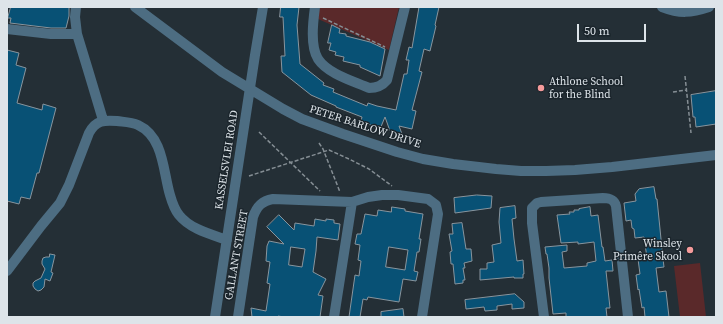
<!DOCTYPE html>
<html>
<head>
<meta charset="utf-8">
<style>
  body { margin:0 }
  #map { position:relative; width:723px; height:324px; overflow:hidden; background:#242f36; font-family:"Source Serif 4",serif }
  canvas { display:block }
  .frame { position:absolute; inset:0; border:8px solid #dde4e9; pointer-events:none }
  .scale { position:absolute; left:577px; top:24px; width:69px; height:18px; box-sizing:border-box; border:2px solid #dde4e9; border-top:0; padding-left:5px; font-size:12px; line-height:14px; white-space:nowrap; color:#dde4e9; -webkit-text-stroke:3px #1b252c; paint-order:stroke }
</style>
</head>
<body>
<div id="map">
<canvas width="723" height="324"></canvas>
<div class="frame"></div>
<div class="scale">50 m</div>
</div>
<script>
const ctx = document.querySelector('canvas').getContext('2d');
ctx.lineJoin = 'round';
function paint(path, color) {
  ctx.fillStyle = color;
  ctx.fill(path, 'evenodd');
}
function stroke(path, color, width, dash) {
  ctx.strokeStyle = color;
  ctx.lineWidth = width;
  ctx.lineCap = dash ? 'butt' : 'round';
  ctx.setLineDash(dash || []);
  ctx.stroke(path);
}
function drawText(font, color, halo, rows, align = 'center') {
  ctx.font = font + ' "Source Serif 4",serif';
  ctx.lineWidth = 3;
  ctx.setLineDash([]);
  ctx.textBaseline = 'middle';
  ctx.strokeStyle = halo;
  ctx.fillStyle = color;
  for (const [text, x, y, turn = 0] of rows) {
    ctx.save();
    ctx.translate(x, y);
    ctx.rotate((+turn || 0) * Math.PI / 180);
    ctx.textAlign = isNaN(turn) ? turn : align;
    if (halo) ctx.strokeText(text, 0, 0);
    ctx.fillText(text, 0, 0);
    ctx.restore();
  }
}
paint(new Path2D(`
  M319 7H399L389 50 318 19Z
  M700 263 706 317H680L674 266Z`), '#5a292a');
const building = new Path2D(`
  M11 7H69V16L66 28H51L10 23 11 18H8Z
  M281 7H299L297 25 300 64 324 83 323 85 334 89 333 92 367 106 368 103 377 106 396 110 404 74H407L409 60H406L409 47 412 48 419 7H439L435 25 436 26 430 51 424 49 419 71 422 72 412 110 416 111 412 129 399 126 402 134 390 131 385 117 380 129 361 121 362 117 336 107V106L311 95 282 72 281 56H285L283 17H280Z
  M332 25 340 29 339 33 346 34V36L370 42 385 49 380 76 360 67V65L343 61 344 57 335 55 336 52 329 50 331 43H328Z
  M7 50 19 53 16 65 26 68 17 103 42 110 43 104 56 108 39 173H37L30 199 21 197 19 204 7 201Z
  M716 91V124L696 127 695 117H693L691 95Z
  M654 187 656 199H657L663 259 664 267 656 268 659 292 666 291 669 317H645L644 307 642 308 639 289 638 290 636 275 640 274 638 259 647 258 644 237 635 238 634 229 632 228 631 220 626 221 624 203 636 201 635 194 639 189Z
  M477 195 492 196 491 208 455 213 454 198Z
  M515 206 516 218 512 219 514 239 517 261 523 260 524 274H523V278H514V277L480 280V269H487V263L494 262 492 245 501 243 499 222 500 208Z
  M392 207 405 209V211L423 214 419 239H421L419 252H417L414 271 418 272 416 281 403 279 399 302 368 297 367 300 363 299 360 317H349L355 275 359 276 361 261 358 260 360 245 355 244 357 234H361L365 214 377 216 378 210 391 212ZM389 247 408 250 405 270 386 267Z
  M590 207 591 216 598 215 602 247H603L605 261 612 260 613 271H606L610 308H606L607 317H566V313L553 314 549 278V268L547 254H546L545 247 567 245V251L562 252 564 268 587 266V263L596 261 594 242 578 244V242L561 243 557 215 570 214 569 212H574V210H579V209Z
  M279 215 294 230 295 223 314 226 315 219 326 221V219L334 220V223L340 224 338 240 317 237 316 251 313 272 326 279 318 295 323 296 320 317H284L278 316V317H252L251 308 266 311 270 284 267 283 270 262 266 261 267 246 269 241 284 244 267 227ZM291 247 305 249 302 267 289 265Z
  M462 223 466 249H471L472 261 464 263 465 268H463L465 280H463V283L455 284 453 264H451L450 252 452 251 449 234H453L452 224Z
  M50 254 55 255 51 272 53 273 50 281 45 279 44 287 41 290 38 291 35 289 33 286V283L35 281 41 278 45 269 42 264V261L43 258 46 257H49Z
  M515 294 524 302V308L512 309V304L497 306V310L485 311 484 307 466 309 465 300Z
  M403 309 404 317H381V312Z`);
paint(building, '#085175');
stroke(building, '#88959e', 1);
stroke(new Path2D(`
  M323 18 385 47
  M685 76 691 133
  M673 92 686 90
  M259 132 320 191
  M319 143 323 149 340 192
  M249 176 329 150 349 159 369 169 392 186`), '#858e94', 1.5, [4, 2]);
stroke(new Path2D(`
  M76 7 75 17 77 34 88 70 103 120
  M135 7 222 72 283 109 302 119 343 134 397 152 423 159 453 164 496 169 521 171H546L575 170 612 167 716 155
  M315 7C313 22 310 46 318 59 328 74 353 81 369 88 377 88 382 86 387 80L405 7
  M662 7C680 14 691 13 709 7
  M7 29 51 34H77
  M7 271 41 226 60 203 69 185 89 133C96 120 104 120 117 121 124 122 131 122 138 125 164 137 163 172 170 195 172 202 174 209 179 215 190 229 210 234 227 240
  M215 317 255 55 263 7
  M238 317 253 217C257 206 262 201 273 199L352 202 368 197 382 195H398L428 199 436 205 438 214 422 317
  M334 317 352 202
  M544 317 532 223V208L537 203 541 202 603 198C609 198 614 199 616 206L628 317`), '#4d6d82', 10);
for (const [x, y, r, color] of [
  [541,88,4,"#f59b9b"],
  [690,250,4,"#f59b9b"]
]) {
  const dot = new Path2D();
  dot.arc(x, y, r, 0, 2 * Math.PI);
  ctx.fillStyle = color;
  ctx.fill(dot);
  stroke(dot, '#1b252c', 1.5);
}
drawText('11px', '#dde4e9', '#1b252c', [
  ["Athlone School",549,82],
  ["for the Blind",549,95],
  ["Winsley",682,244,"right"],
  ["Primêre Skool",682,257,"right"]
], 'left');
drawText('11px', '#dde4e9', '#1b252c', [
  ["PETER BARLOW DRIVE",365,127,18],
  ["KASSELSVLEI ROAD",227,160,-81],
  ["GALLANT STREET",237,255,-80]
]);
</script>
</body>
</html>
